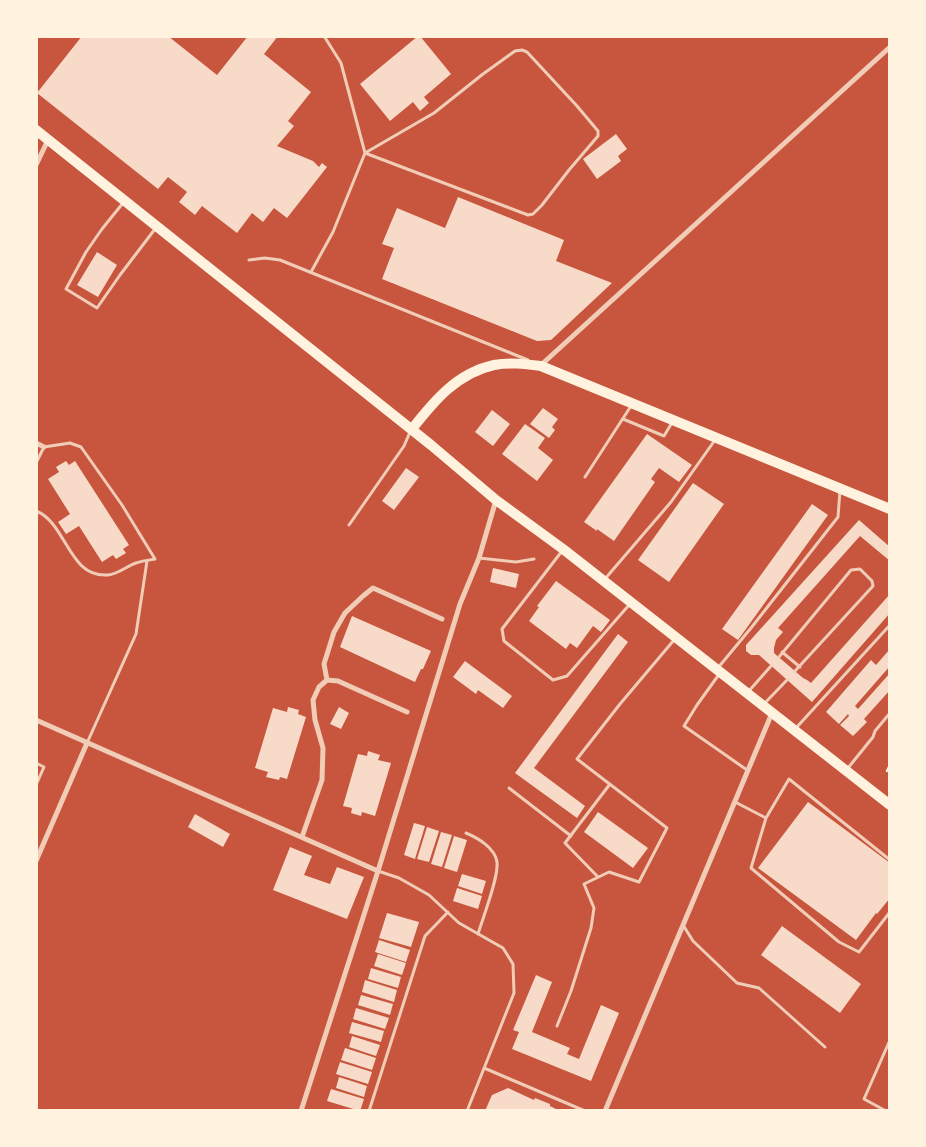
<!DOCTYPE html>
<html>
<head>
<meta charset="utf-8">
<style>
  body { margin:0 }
  #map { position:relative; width:926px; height:1147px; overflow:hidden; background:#c8553d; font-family:Helvetica,sans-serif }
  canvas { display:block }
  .frame { position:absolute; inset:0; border:38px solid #fff3e0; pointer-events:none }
</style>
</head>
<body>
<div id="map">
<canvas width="926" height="1147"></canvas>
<div class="frame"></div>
</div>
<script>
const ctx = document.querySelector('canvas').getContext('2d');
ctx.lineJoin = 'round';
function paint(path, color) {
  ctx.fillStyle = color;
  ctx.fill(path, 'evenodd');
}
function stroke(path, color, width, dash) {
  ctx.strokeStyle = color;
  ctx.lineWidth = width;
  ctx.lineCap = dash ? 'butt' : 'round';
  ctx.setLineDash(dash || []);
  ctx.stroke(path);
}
paint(new Path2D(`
  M82 36H168L217 75 248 36H278L264 54 311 92 288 121 294 126 277 146 313 161 319 167 322 163 327 167 287 218 274 208 263 222 252 213 237 233 202 206 195 215 179 202 187 192 168 177 158 189 37 93Z
  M418 36H420L451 74 424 97 429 103 420 111 413 102 390 121 360 84Z
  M616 134 627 149 618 156 621 161 597 179 583 159Z
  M458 197 564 240 556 261 612 283 551 340 537 341 382 279 394 248 382 244 397 208 445 228Z
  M97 252 117 265 98 297 77 285Z
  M543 408 558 419 552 427 555 430 549 438 530 424Z
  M492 410 510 424 493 446 475 432Z
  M525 424 545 438 538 448 553 460 537 481 502 454Z
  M647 434 692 465 679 482 659 468 651 479 655 482 614 541 597 529V531L584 522Z
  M66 461 69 465 75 461 129 545 123 549 126 553 116 559 113 555 102 562 79 526 66 534 58 522 70 514 48 479 59 472 56 467Z
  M406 468 419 477 394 510 382 501Z
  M693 483 724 504 669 582 638 560Z
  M812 504 828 515 738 640 722 629Z
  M859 520 890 547V561L860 536 778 628 783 632 776 640 774 648V653L803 678 807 680 811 683 890 594V613L812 702 759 655H751L746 651V645Z
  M493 568 519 574 516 588 490 582Z
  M556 581 610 620 601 632 593 626 577 648 570 643 566 649 529 621 539 607 537 606Z
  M352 616 431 651 423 669H421L415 682 340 647Z
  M618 634 628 642 534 768 585 806 577 818 515 773Z
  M890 649V666L855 706 858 709 890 673V690L864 719 867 722 853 736 840 725 849 716 848 714 839 724 826 712 871 660 876 665Z
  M465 661 512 696 503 708 478 690 476 694 453 677Z
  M288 707 299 710 298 714 306 717 287 779 280 777 279 780 266 777 268 772 255 768 273 708 287 712Z
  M339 707 349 713 341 729 330 724Z
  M368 751 380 755 378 760 391 763 375 816 362 812 361 816 351 813 352 808 343 806 358 754 367 756Z
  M808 802 890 863V898L877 914 876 913 856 940 758 868Z
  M598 812 648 848 633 868 584 832Z
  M195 814 230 834 223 847 188 827Z
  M414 823 425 826 415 859 404 855Z
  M427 827 439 831 429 862 417 859Z
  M441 832 452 835 442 867 431 864Z
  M454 836 467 840 457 872 444 868Z
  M290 847 312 856 304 875 330 884 337 867 364 877 347 919 273 890Z
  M462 874 486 881 482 894 458 886Z
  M457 888 482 896 478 909 453 901Z
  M387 913 419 922 411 947 379 938Z
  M782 926 861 984 840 1013 761 955Z
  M379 940 410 950 406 962 375 952Z
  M378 954 406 963 402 975 374 966Z
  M371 968 401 977 398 988 368 979Z
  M536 975 552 982 532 1032 570 1048 567 1054 579 1059 601 1005 619 1013 591 1081 512 1049 519 1032 513 1030Z
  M365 980 397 990 394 1002 362 992Z
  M361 995 393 1004 390 1015 358 1005Z
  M356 1008 389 1018 385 1029 353 1019Z
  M352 1022 384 1031 381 1042 349 1033Z
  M352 1036 380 1045 376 1056 349 1047Z
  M345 1048 376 1058 372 1070 341 1060Z
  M340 1062 372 1072 368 1084 336 1074Z
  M339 1077 367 1086 364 1097 336 1088Z
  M508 1088 534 1100 535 1098 550 1104V1106L556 1109V1111H485L492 1095Z
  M331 1089 364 1099 360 1111 327 1101Z`), '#f7dbc8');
stroke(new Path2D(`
  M887 771 890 765`), '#fff3e0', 2.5);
stroke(new Path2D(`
  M522 50 527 52 577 106 598 131V136L569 170 542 205 533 214 528 215 365 153 434 113 483 74 515 51Z
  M123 203 102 229 86 252 66 289 97 308 120 275 155 229
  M249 260 265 258 280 260 528 360
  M311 272 333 232 365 153 341 63 324 36
  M623 419 664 436 673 421
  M36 463 44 447 70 443 81 447 122 505 155 559C149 560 142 561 136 563 127 566 118 574 108 575 68 578 67 523 36 511
  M585 477 631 406
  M349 525 404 446 410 432
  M562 551 502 629 504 641 553 680 567 676 629 605
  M479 558 516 562 534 559
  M604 580 671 502 715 440
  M782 652 800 667
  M779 657 851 570 860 569 872 581 873 586 795 671
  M717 669 751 628 838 517 840 490
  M720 673 697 705 684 726 747 770
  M748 692 771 666
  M763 705 787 680
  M796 728 890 625
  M87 743 136 634 147 561
  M36 763 44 767 36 785
  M848 768 873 737 875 731 890 713
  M509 788 571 836
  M735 802 766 818
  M466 833C478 838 495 848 497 862 499 877 483 917 478 934
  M890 860 789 779 766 818 751 868 839 942 859 952 890 912
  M378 871 399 878 429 895 459 923 503 948 513 964 514 993 467 1111
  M598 877 565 843 610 784
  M683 925 693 941 737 983 759 988 825 1047
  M557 1026 571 991 591 928 594 908 584 884 609 872 639 882 667 828 577 759 620 704 674 640
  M484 1068 585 1111
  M369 1111 425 936 448 912
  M886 1111 864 1099 890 1040`), '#f1ccb7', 3);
stroke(new Path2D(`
  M36 165 48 140
  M541 365 890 47
  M36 443 44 447
  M327 680 324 664 334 632 345 613 363 596 373 588 442 619
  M36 720 378 871
  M302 837 322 780 323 748 315 720 313 700 319 687 327 680 338 681 407 712
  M36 861 87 743
  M301 1111 378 871 460 604 479 558 496 500
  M605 1111 772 713`), '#f1ccb7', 5);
stroke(new Path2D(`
  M412 429C434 401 457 373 494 365 509 362 525 364 541 366L890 509`), '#fff3e0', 10);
stroke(new Path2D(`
  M36 130 431 445 496 500 563 549 890 805`), '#fff3e0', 10);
</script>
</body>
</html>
